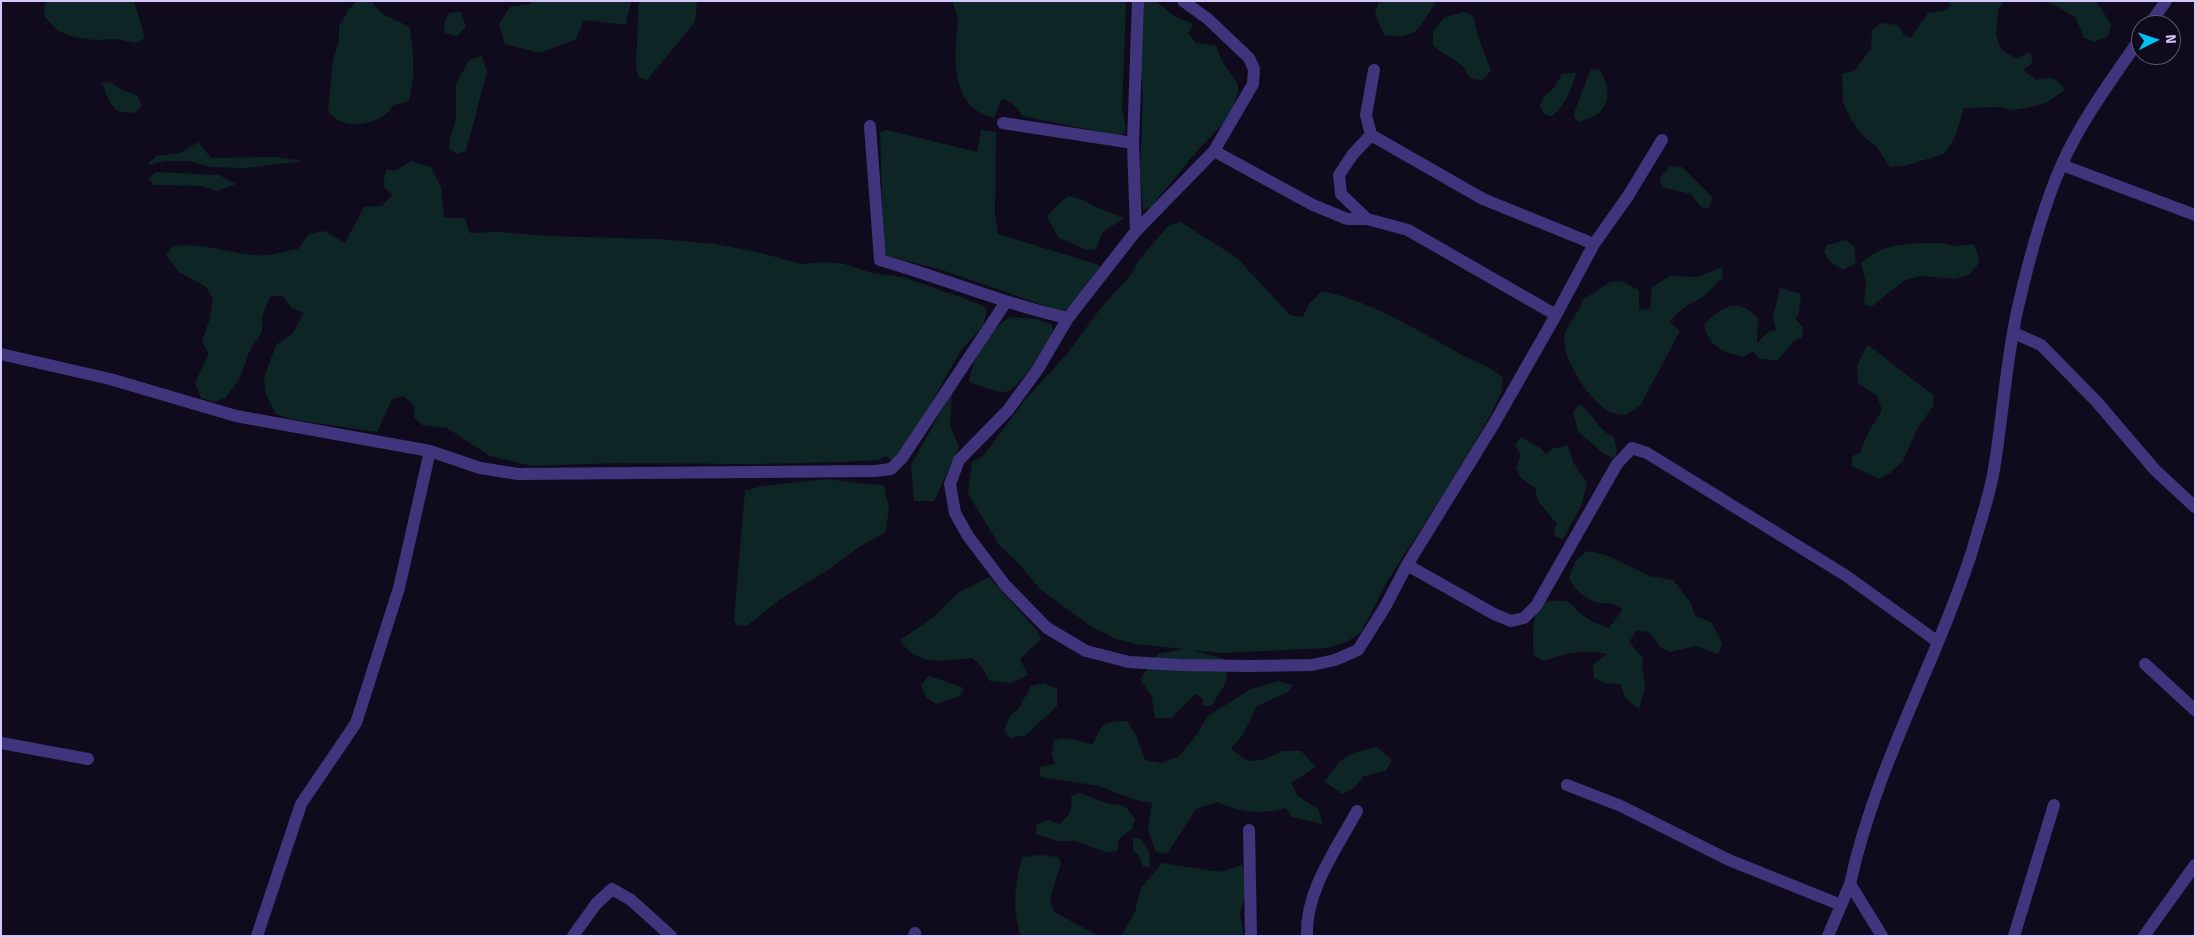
<!DOCTYPE html>
<html>
<head>
<meta charset="utf-8">
<style>
  body { margin:0 }
  #map { position:relative; width:2196px; height:937px; overflow:hidden; background:#100b1c; font-family:"Fira Sans",sans-serif }
  canvas { display:block }
  .frame { position:absolute; inset:0; border:2px solid #d3c6ff; pointer-events:none }
  .north { position:absolute; left:2131px; top:15px; width:50px; height:50px; box-sizing:border-box; background:#100b1c; border:1px solid #5e5677; border-radius:50%; rotate:86deg; font-size:14px; font-weight:700; line-height:20px; text-align:center; color:#d3c6ff }
  .north::after { content:''; display:block; margin:auto; width:18px; height:22px; background:#00bff1; clip-path:polygon(50% 0,100% 100%,50% 72%,0 100%) }
</style>
</head>
<body>
<div id="map">
<canvas width="2196" height="937"></canvas>
<div class="frame"></div>
<div class="north">N</div>
</div>
<script>
const ctx = document.querySelector('canvas').getContext('2d');
ctx.lineJoin = 'round';
function paint(path, color) {
  ctx.fillStyle = color;
  ctx.fill(path, 'evenodd');
}
function stroke(path, color, width, dash) {
  ctx.strokeStyle = color;
  ctx.lineWidth = width;
  ctx.lineCap = dash ? 'butt' : 'round';
  ctx.setLineDash(dash || []);
  ctx.stroke(path);
}
paint(new Path2D(`
  M45 1H134L145 38 136 43 116 39 94 40 74 37 58 31 44 16Z
  M357 1H371L382 14 410 27C413 52 416 76 409 101L393 105C386 121 357 128 342 122 337 120 332 115 328 112L333 60 339 42V26L349 9Z
  M531 1H631L626 25 584 20 576 39 540 53 505 44 499 24 510 7 531 4Z
  M639 1H697L695 22 647 80 638 77 636 64Z
  M953 1H1126L1122 108 1126 130 1121 136 1022 116C1019 108 1011 101 1002 99L994 118C958 110 954 75 956 43 956 36 958 27 958 20 957 13 953 7 953 1Z
  M1141 1H1156L1174 16 1193 24 1188 33 1196 43 1216 46 1222 61 1238 84V94L1232 109 1221 126 1197 151 1151 207 1143 210 1140 175 1143 95 1137 40Z
  M1379 1H1437C1418 27 1420 40 1384 35L1375 14Z
  M1948 1H2004L1998 10 1996 35 2001 49 2016 59 2030 52 2033 62 2023 70 2037 80C2051 76 2057 77 2065 90L2046 103 2031 107 2014 110 1998 107 1964 108 1955 137 1944 154 1904 166 1890 167 1876 146 1863 136 1852 121 1843 102 1842 74 1854 71 1871 49 1872 30 1880 23 1898 25 1904 35 1911 38 1928 13 1943 11 1951 6Z
  M2043 1H2096L2111 24 2108 36 2094 42 2084 38 2076 18 2057 6Z
  M461 12 466 27 457 36 445 33 444 24 449 13Z
  M1464 12 1473 15 1478 37 1491 71 1482 80C1462 79 1471 73 1461 65 1452 57 1442 54 1433 45V31L1445 17Z
  M482 56 487 72 466 151 457 154 449 149 450 138 456 119V84L469 60Z
  M1591 69 1600 70C1607 83 1612 98 1601 111 1597 116 1586 119 1580 122L1574 118V113Z
  M1576 73C1571 90 1566 104 1552 116 1544 116 1542 112 1540 105L1544 96 1553 89 1562 74Z
  M110 82 122 90 137 95 142 106 135 113 117 111 109 101 102 83Z
  M887 130 977 152 981 130 996 132 995 213 998 234 1099 265 1100 272 1073 304 1063 312 945 271 884 255 880 132Z
  M198 142 211 158 276 157 303 161 246 168 210 167 189 161H166L147 165 156 156 181 153Z
  M411 161 431 167 441 187 444 218H465L470 233 498 232 546 236 658 239 715 244 761 253 801 264 823 262 844 264 872 273 903 277 977 303 987 309 983 326 961 350 914 434 892 460 885 456 878 460 843 462 753 464 617 463 532 466 490 456 447 428 422 425 414 417V406L404 396 392 399 377 432 290 419 276 414 266 395 264 378 276 345 292 334 304 313 292 308 282 295 270 297 262 316V332L250 350 239 380 225 398 215 402 201 398 195 383 209 354 202 342 210 318 213 298 205 286 179 272 166 255 173 246C200 242 228 253 255 255 268 257 285 251 298 249L309 234 324 231 345 243 364 207 382 206 392 195 383 186 386 170H397Z
  M1670 166 1682 167 1713 198 1708 208 1701 207 1691 194 1662 187 1660 178Z
  M156 172 219 175 236 184 217 191 202 186 154 185 148 178Z
  M1068 196 1081 199 1094 206 1124 218 1103 232 1096 249 1086 250 1058 237 1047 217 1058 204Z
  M1181 222 1237 258 1290 315 1303 317 1309 304 1322 291C1374 302 1418 331 1464 356 1478 363 1492 367 1503 378L1501 393 1491 414 1450 484 1388 580 1361 632 1345 643 1326 648 1222 653 1191 650 1228 660C1229 682 1223 688 1211 706H1203V699L1196 694 1171 718H1155L1152 697 1140 679 1158 654 1184 649 1136 644 1116 639 1092 627 1040 589 1022 567 1000 546 968 494 972 462 984 455 1024 401 1067 354 1103 305 1130 276 1139 260 1169 225Z
  M1846 240 1854 246 1856 263 1843 270 1829 261 1824 251 1827 245Z
  M1940 243 1957 246 1974 244 1980 262 1969 275 1955 279 1922 276 1905 280 1871 307 1864 304 1866 283 1861 263C1887 241 1908 244 1940 243Z
  M1722 267 1723 278C1716 283 1712 289 1705 295 1693 304 1679 307 1670 322L1680 331 1640 406 1625 415C1620 414 1614 414 1610 412 1590 402 1559 356 1565 334 1567 323 1579 314 1583 300L1610 282 1621 281 1639 290V310L1650 309 1652 287 1670 276 1698 277Z
  M1780 288 1801 294 1799 313 1795 319 1803 327 1802 337 1793 342 1777 361 1758 358 1753 351 1743 357C1722 352 1710 347 1704 325 1721 307 1737 296 1758 318L1757 343 1769 331 1776 330 1773 317Z
  M1011 317 1034 319 1051 324 1053 332C1046 345 1019 392 1004 392 995 392 982 386 973 384L969 381C974 356 987 329 1011 317Z
  M1868 345 1933 395 1934 405 1917 429 1903 461 1890 473 1879 479 1852 466V456L1860 453 1868 433 1882 410 1877 396 1858 383 1857 365Z
  M952 392 950 425 959 447 934 501H914L911 465Z
  M1579 404C1595 415 1598 431 1614 437L1617 452 1614 458 1604 454 1578 431 1573 413Z
  M1521 437 1540 448 1546 454 1552 449 1568 445 1573 462 1587 483 1582 504 1563 539 1555 536 1554 529 1557 524 1538 501 1535 488 1521 478 1516 468 1521 455 1515 445Z
  M827 479 864 484 884 485 889 509 885 533 862 545 831 568 779 600 748 625 738 626 734 621 745 491 762 486Z
  M1587 551 1606 555 1650 576 1673 580 1691 603 1695 616 1711 622 1722 643 1718 654 1695 646 1670 652 1660 647 1649 632 1636 631 1629 642 1643 658 1642 666 1645 688 1639 709 1626 699 1620 684 1604 683 1594 678 1593 665 1607 654C1585 649 1565 653 1544 661L1534 656C1533 641 1529 609 1547 602 1552 600 1562 601 1567 601 1581 614 1590 623 1609 628L1623 609C1612 601 1608 605 1596 602 1584 599 1574 588 1569 578L1576 560Z
  M989 577 1037 630 1041 639 1020 659 1028 675 1011 683 990 681 981 666 972 658C945 660 917 668 900 640L931 619 958 593Z
  M929 676 964 688 960 696 936 704 926 697 921 685Z
  M1278 681 1293 685 1288 692 1257 706 1244 733 1231 749 1247 761 1262 760 1283 751H1301L1316 767 1291 783 1298 796 1318 809 1323 824 1292 817 1286 808C1261 815 1240 812 1217 802L1196 809 1167 854 1156 852 1148 830 1152 803 1136 800 1099 786 1041 777 1039 767 1055 764 1052 754 1054 740 1066 738 1093 744C1103 722 1103 722 1127 721L1136 735 1145 760 1162 763 1179 756 1195 737 1208 716 1251 689Z
  M1044 683 1057 689V706L1026 735 1010 738 1004 730 1010 716 1019 708 1031 686Z
  M1377 747 1392 760 1386 771 1364 776 1354 788 1342 794 1325 782C1341 756 1347 753 1377 747Z
  M1080 793 1106 803 1125 806 1135 819 1132 829 1119 839 1117 851 1106 852 1075 841H1057L1036 834 1037 824 1049 820 1059 824C1070 815 1073 810 1071 796Z
  M1133 837 1142 840 1149 851 1150 866 1143 867 1139 856 1133 850Z
  M1041 855 1058 857 1061 863 1050 899 1054 912 1099 936H1024L1020 934C1012 903 1015 887 1022 857Z
  M1162 863 1220 872 1242 865 1246 876 1245 895 1240 914 1244 936H1121L1135 912 1141 888Z`), '#0e2526');
stroke(new Path2D(`
  M2149 25 2166 1
  M1374 70 1366 115 1371 135 1483 199 1594 244
  M1003 123 1133 143
  M870 126 880 260C943 278 1004 304 1068 318L1136 231 1214 151 1253 84 1254 69 1249 58 1208 19 1183 1
  M1214 151 1313 205 1347 219H1367L1408 230 1556 315
  M2062 165 2195 215
  M1367 219 1341 194 1339 175 1353 154 1371 135
  M1136 231 1133 143 1138 1
  M1068 318 1038 369 1008 410 959 460 950 484 955 513 968 536 1005 585 1047 628 1086 651 1129 662 1180 665 1250 666 1312 665 1335 660 1358 650 1385 607 1407 565 1495 422 1556 315 1594 244 1628 196 1662 140
  M2014 333 2041 345 2096 401 2155 470 2195 507
  M1 354 110 379 236 416 430 451 480 468 518 474 875 471 891 469 902 458 1006 302
  M1407 565 1494 614 1511 621 1524 618 1536 606 1617 464 1632 448 1647 453 1845 575 1938 642
  M2145 664 2195 710
  M1 743 88 759
  M1567 785 1621 806 1729 860 1841 905
  M1249 830 1251 936
  M257 936 301 804 356 723 399 588 430 451
  M573 936 596 904 612 889 631 900 671 936
  M914 936 915 933
  M1307 936C1305 891 1337 848 1357 811
  M1828 936 1850 884
  M1882 936 1850 884C1875 767 1937 662 1973 548 1980 522 1990 495 1994 469 2003 415 2006 360 2018 307 2029 259 2042 209 2062 164 2082 119 2113 78 2141 37
  M2014 936 2054 805
  M2144 936 2195 865`), '#40357c', 12);
</script>
</body>
</html>
